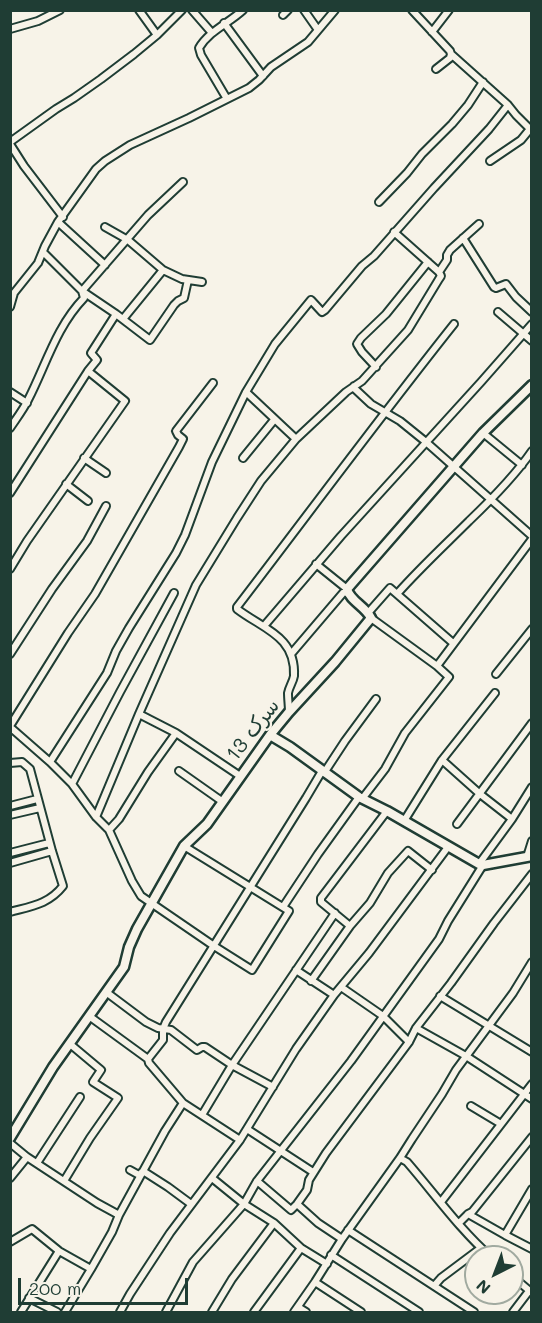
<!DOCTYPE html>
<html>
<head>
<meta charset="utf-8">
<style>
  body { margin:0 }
  #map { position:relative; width:542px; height:1323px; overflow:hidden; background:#f7f3e8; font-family:Mali,sans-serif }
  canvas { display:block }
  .frame { position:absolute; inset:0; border:12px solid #1f3d34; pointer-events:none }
  .north { position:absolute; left:464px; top:1245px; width:60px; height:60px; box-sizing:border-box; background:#f7f3e8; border:2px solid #a1aaa0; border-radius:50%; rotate:222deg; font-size:16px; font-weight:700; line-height:24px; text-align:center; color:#1f3d34 }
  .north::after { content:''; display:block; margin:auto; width:21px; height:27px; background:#1f3d34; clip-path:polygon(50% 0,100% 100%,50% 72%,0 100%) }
  .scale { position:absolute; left:18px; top:1278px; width:170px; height:27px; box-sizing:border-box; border:3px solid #1f3d34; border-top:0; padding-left:8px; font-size:18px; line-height:21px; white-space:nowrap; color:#1f3d34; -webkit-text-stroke:4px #f7f3e8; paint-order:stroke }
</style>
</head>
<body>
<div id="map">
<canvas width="542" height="1323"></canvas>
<div class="frame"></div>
<div class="north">N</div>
<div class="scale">200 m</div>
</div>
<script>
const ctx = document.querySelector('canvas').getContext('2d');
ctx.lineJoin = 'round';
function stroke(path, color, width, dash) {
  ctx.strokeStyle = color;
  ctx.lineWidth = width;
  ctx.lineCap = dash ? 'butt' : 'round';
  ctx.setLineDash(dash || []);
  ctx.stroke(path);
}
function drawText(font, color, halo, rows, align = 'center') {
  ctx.font = font + ' Mali,"Playpen Sans Arabic",sans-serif';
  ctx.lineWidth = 4.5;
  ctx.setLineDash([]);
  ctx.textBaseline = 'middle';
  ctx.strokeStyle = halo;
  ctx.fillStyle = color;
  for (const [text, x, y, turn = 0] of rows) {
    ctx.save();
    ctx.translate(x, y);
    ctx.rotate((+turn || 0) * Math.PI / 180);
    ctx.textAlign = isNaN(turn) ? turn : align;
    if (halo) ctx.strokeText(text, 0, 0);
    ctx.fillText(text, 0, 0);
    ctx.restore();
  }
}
const street = new Path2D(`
  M139 10 157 35
  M192 10 212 33
  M304 10 318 30
  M412 10 450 51 451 54 450 58 436 69
  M283 15 288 10
  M224 23 263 76
  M10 29 38 21 60 10
  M432 32 449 10
  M451 54 508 105 516 115 530 129 521 140 490 161
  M227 99 201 55 199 48C209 31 229 23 243 10
  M10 142 56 109 74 98 101 79 134 54 157 35 182 10
  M10 144 24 166 63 217
  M379 202 407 173 422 154 452 124 468 105 483 82
  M58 222 105 265
  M105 227 128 240 163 270 123 319
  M394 232 439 272
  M463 238 494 287 496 288 506 284 516 297 532 312
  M163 270 182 279 202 282
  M10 307 14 293 38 263 45 246 58 222 96 169 105 161 130 145 189 118 249 88 259 80 271 67 308 42 335 10
  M498 312 532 341
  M116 314 82 291 148 215 183 182
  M376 367 362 352 357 344 361 338 386 314 428 262
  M354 386 355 389 371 404 400 421 426 442 532 536
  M10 392 27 403
  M246 392 296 439
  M10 428C16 419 23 410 28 400 46 365 56 327 84 298L82 291 43 252
  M483 433 522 465
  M84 458 106 473
  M243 458 274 420
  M66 484 88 501
  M10 493 88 371 97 360 91 353 116 314 150 340 174 305 178 301 184 298 188 280
  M316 564 347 589
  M10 569 27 541 125 401 88 371
  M397 594C420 568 445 545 469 521 492 499 514 477 532 451
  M368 613 390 588 453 643
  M371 618 437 666 532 539
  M264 626 341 536 481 382 532 324
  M10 654 52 589 87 541 106 506
  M291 654 343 593 347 592
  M496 674 532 629
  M289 712C289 706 288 699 288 693 289 687 293 682 294 676 296 636 263 629 237 609V607C309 513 380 417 454 324
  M139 714 176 733 240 776
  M10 726 68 633 95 594 179 447 183 439 178 435 176 431 213 383
  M10 727 50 762 72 784 96 817 109 830 132 881 141 896 214 946 252 970 289 911 184 846
  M442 760 480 794 512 819
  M50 762 107 673 116 651 129 628 176 553 185 535 212 462 246 392 275 344 311 300 322 312 325 310 362 266 374 256 434 188 489 129 508 105
  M10 763 22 762 30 769 52 851 63 886C49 904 32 906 10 912
  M179 771 223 802
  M324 773 345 741 376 699
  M72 784 120 692 174 593
  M362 799 385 769 405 733 449 677 437 666
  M10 806 37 799
  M10 815 40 808
  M96 817 139 714 196 585 237 518 261 481 296 439 346 392 362 381 408 330 439 279 441 276 439 272 447 260V255L450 250 479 224
  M404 821 442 760 495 693
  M457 824 509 754 532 723
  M109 830 119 819 148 772 176 733
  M10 853 49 843
  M527 857 532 841
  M10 863 52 851
  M479 864 512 819 532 787
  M283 907 318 854 359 797
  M350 926 321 902V898L387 811
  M296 970 334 995
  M311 981 350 926 370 903 388 873 408 851 432 870
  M341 987 383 1016 409 1042
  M106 992 146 1022 158 1028 171 1030 197 1050 202 1047H205L232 1065 273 1087
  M440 996 532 1052
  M89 1016 148 1059 149 1063 183 1103 240 1140
  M416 1028 466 1056 532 1099
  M148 1059 163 1040V1029L166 1022 306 798 322 771
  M471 1106 501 1124
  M202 1115 232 1065 335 913
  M247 1129 313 1172
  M10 1143 27 1157 97 1203 119 1215
  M400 1158 407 1162C434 1193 460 1230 491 1257
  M37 1163 80 1097
  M130 1170 139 1175 143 1171 168 1187 191 1204
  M10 1178 27 1157
  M212 1178 244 1204 274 1223 301 1248 327 1264
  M64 1181 90 1138 118 1098 93 1082 101 1070 70 1044
  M257 1181 291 1210 297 1204 307 1190 309 1180 326 1153 409 1042 416 1028 451 983 494 923 532 874
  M441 1202 532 1084
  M297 1204 318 1223 342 1239
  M468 1214 472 1212 532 1137
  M459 1223 468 1214 505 1235 532 1249
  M348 1230 474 1312
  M505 1235 532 1189
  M10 1242 32 1229 59 1251 91 1269
  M331 1255 419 1312
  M512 1276 531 1292
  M315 1282 361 1312
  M434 1286 441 1278 481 1248
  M29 1298 57 1312
  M298 1307 306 1312
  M21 1312 59 1251
  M65 1312 91 1269 112 1232 119 1215 165 1131 183 1103
  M120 1312 130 1294 170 1233 240 1140 296 1049 334 995 369 953 448 847
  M166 1312 193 1262 244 1204 257 1181 351 1061 439 939 448 921 483 865
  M212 1312 232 1279 274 1223
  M254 1312 301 1248
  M294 1312 315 1282 342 1239 400 1158 412 1139 442 1094 456 1070 513 993 532 962
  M513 1312 529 1291`);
const secondary = new Path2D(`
  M270 735 290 747 359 797 387 811 479 864 483 865 532 856
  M10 1138 53 1067 124 967 129 947 137 929 184 846 207 824 270 735 289 712 335 662 371 618C365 606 350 601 347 589L483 433 532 385`);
stroke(street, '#1f3d34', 10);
stroke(secondary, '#1f3d34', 13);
stroke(street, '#f7f3e8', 6);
stroke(secondary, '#f7f3e8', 8);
drawText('21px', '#1f3d34', '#f7f3e8', [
  ["سرک 13",253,730,-52]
]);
</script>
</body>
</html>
